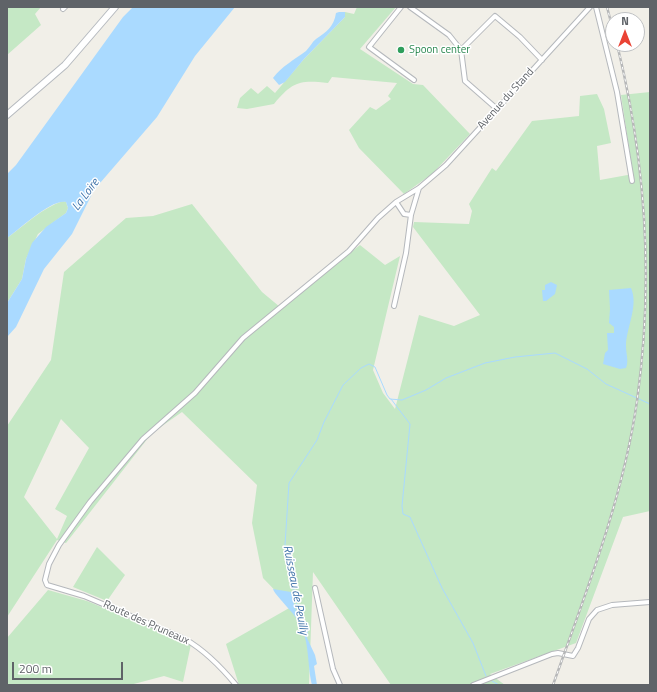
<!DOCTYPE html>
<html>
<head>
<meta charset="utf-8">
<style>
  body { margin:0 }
  #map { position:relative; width:657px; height:692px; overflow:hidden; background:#f1efe8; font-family:"Titillium Web",sans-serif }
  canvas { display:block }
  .frame { position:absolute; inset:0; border:8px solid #5f6368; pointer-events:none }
  .north { position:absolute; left:605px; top:12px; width:40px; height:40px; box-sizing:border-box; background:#fff; border:1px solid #bfc1c3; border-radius:50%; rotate:0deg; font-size:11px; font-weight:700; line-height:16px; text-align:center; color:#5f6368 }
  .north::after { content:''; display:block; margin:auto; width:14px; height:18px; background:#ea4335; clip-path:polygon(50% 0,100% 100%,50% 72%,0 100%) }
  .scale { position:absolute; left:12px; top:662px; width:111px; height:18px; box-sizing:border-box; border:2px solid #5f6368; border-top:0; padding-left:5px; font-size:12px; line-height:14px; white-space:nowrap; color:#5f6368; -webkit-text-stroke:3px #fff; paint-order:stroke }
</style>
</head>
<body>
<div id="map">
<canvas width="657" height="692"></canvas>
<div class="frame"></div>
<div class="north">N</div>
<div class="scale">200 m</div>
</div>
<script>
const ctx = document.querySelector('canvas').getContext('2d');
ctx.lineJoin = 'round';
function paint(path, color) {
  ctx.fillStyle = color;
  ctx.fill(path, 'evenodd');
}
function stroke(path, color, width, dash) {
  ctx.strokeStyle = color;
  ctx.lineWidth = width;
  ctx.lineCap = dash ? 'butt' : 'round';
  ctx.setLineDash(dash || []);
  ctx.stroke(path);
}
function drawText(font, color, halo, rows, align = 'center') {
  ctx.font = font + ' "Titillium Web",sans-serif';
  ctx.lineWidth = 3;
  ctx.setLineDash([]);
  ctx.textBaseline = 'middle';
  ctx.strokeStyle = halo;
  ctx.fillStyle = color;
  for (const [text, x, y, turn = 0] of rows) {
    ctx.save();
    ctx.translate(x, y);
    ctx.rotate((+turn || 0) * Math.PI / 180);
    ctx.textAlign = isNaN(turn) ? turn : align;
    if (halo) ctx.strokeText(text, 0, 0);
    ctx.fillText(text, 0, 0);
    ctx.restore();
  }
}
paint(new Path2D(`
  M7 7H41L35 14 41 25 7 55Z
  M357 7H396L360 49 413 84 423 85 470 134 432 174 404 194 359 148 349 130 370 107 376 110 391 99 388 96 397 83 332 77 328 83C300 80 293 81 274 104L247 109 237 108 240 98 251 88 258 94 267 86 275 93 304 59 345 17V12L354 14Z
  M650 92V511L623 517 576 643 490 674 505 685H391L313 572 309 684 239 685 226 644 291 607 263 578 252 523 257 485 182 412 152 433 66 543 57 540 7 617V426L51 360 64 272 126 218 153 216 192 204 262 292 280 307 360 245 385 265 400 256 373 370 383 393 395 409 419 315 454 326 480 315 413 227 414 222 469 224 472 211 469 204 492 168 496 171 532 121 579 116 580 96 597 94 604 109 611 143 597 146 600 180 633 174 621 95ZM61 419 89 448 55 509 67 516 57 539 24 497Z
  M63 201 66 202 68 208 66 213 38 234 26 259 22 279 7 303V238C25 225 42 208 63 201Z
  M97 547 125 575 107 601 73 587Z
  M48 590 87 601 191 644 183 682 164 676 130 685H7V638Z`), '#c5e8c5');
paint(new Path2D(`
  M133 7H235L195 56 157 117 94 190 72 234 44 269 16 327 7 337V303L22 279 26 259 32 243 46 227 66 213 68 208 66 202C51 199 20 229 7 238V174L16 165 123 17Z
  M339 12H345V17L304 59 285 82 279 85 273 78C282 66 294 60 306 51 310 47 312 42 316 39 326 32 334 27 336 13Z
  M551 282 557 285 555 294 546 301H543L542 290H545V285Z
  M631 288C639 306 626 328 626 346 626 354 629 361 626 368L620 369 603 364 605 353 608 350 607 333H614V327L609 323 610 309 609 290Z
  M273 589 291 592 296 611 307 623 308 631 307 638 315 655 317 664 314 666 317 685H312C307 665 310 641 299 622 294 613 274 594 273 589Z`), '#aadaff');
stroke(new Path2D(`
  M391 399 410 424 402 506 403 514 410 517 442 588 473 643 486 676
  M298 613 291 574V562L285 545 289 483 317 440 324 422 343 385 361 368 369 364 375 367 387 395 390 399 402 400 426 390 446 378 485 363 515 357 555 353 587 369 606 384 650 404
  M492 681 499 685`), '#aadaff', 1);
const street = new Path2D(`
  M401 7 369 47 414 80
  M410 7 449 35 461 50
  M596 7 617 92 632 181
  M63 9 65 7
  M497 109 465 81 461 50 495 16 520 37 542 60
  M396 202 404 214 411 215
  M394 306 406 253 411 215 419 188
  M315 588 333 669 340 685
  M236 685C222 668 204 650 185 639L84 596 47 585 45 580 49 564 59 545 90 502 143 439 195 393 243 338 349 251 378 218 396 202 419 188 446 165 590 7
  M473 685 552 654 558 653 573 656 578 648 589 619 597 610 612 605 650 602`);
const secondary = new Path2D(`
  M7 115 65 65 115 7`);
stroke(street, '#b5b8bc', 6);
stroke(secondary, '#b6babf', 8);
stroke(street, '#fff', 4);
stroke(secondary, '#fff', 6);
const rail = new Path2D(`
  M607 7 613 30
  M553 685C586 592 623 499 637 401 654 280 646 162 617 44`);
stroke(rail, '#b6b7b8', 2.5);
stroke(rail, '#fff', 1, [3]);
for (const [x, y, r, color] of [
  [401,50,4,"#2e9e5b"]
]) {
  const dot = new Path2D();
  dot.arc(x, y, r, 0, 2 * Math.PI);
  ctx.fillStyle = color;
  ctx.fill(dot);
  stroke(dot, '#fff', 1.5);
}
drawText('11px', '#27864d', '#fff', [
  ["Spoon center",409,50]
], 'left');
drawText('11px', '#5f6368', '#fff', [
  ["Avenue du Stand",506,99,-48],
  ["Route des Pruneaux",146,623,24]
]);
drawText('italic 12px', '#4174aa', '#fff', [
  ["La Loire",86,195,-53],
  ["Ruisseau de Peuilly",295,590,79]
]);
</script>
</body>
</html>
